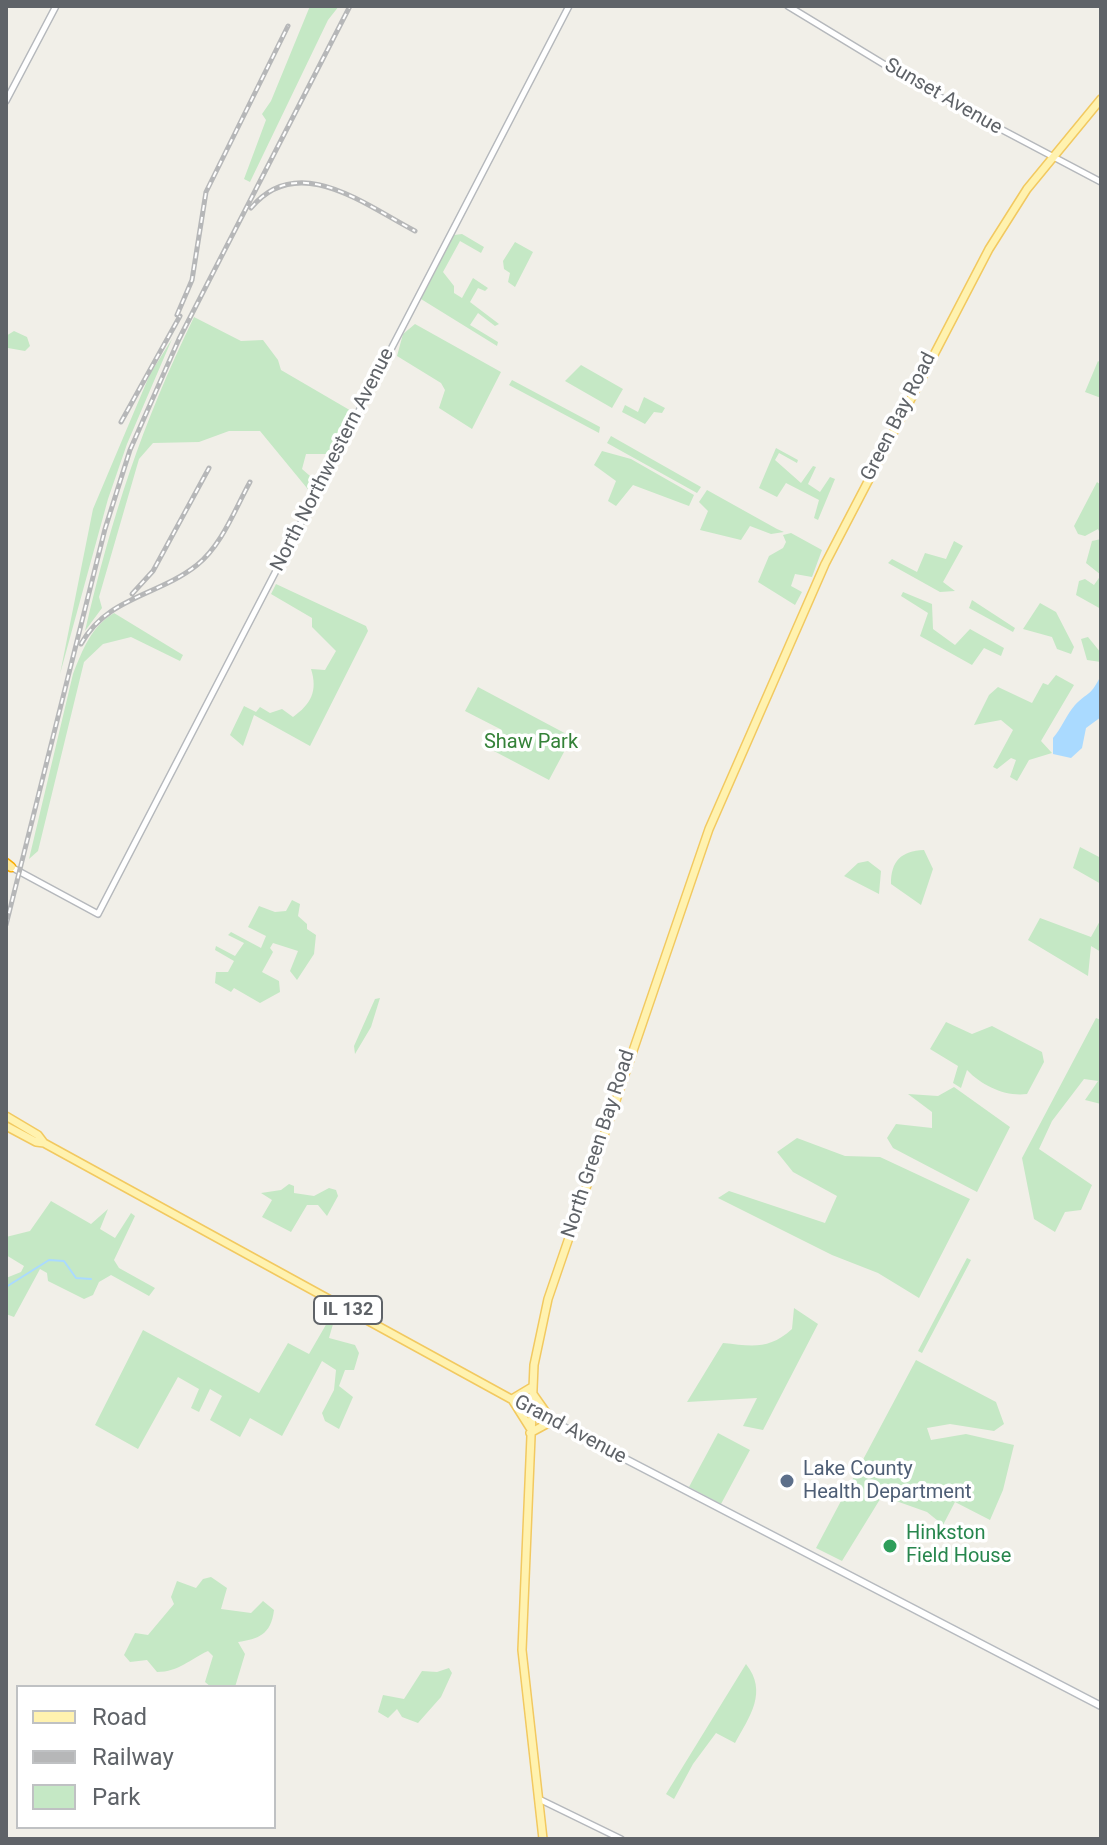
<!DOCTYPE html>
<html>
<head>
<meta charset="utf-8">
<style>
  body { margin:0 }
  #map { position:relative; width:1107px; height:1845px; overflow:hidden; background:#f1efe8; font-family:Roboto,sans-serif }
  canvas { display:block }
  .frame { position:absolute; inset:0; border:8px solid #5f6368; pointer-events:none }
  .legend { position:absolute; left:16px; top:1685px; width:260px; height:144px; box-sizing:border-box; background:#fff; border:2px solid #bfc1c3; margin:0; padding:10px 14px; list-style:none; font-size:24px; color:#5f6368 }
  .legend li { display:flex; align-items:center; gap:16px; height:40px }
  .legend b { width:40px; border:2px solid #bfc1c3 }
</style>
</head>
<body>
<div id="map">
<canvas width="1107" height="1845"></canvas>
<div class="frame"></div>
<ul class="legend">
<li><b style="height:10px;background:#fff2af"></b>Road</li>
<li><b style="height:10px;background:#b6b7b8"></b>Railway</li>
<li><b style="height:22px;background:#c5e8c5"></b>Park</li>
</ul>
</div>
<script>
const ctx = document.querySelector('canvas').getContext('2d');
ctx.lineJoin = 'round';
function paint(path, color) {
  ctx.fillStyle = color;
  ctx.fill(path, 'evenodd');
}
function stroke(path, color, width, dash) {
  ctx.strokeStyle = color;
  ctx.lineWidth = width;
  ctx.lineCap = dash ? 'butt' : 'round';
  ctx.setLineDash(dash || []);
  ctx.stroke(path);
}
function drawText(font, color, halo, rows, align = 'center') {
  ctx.font = font + ' Roboto,sans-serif';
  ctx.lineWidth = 7;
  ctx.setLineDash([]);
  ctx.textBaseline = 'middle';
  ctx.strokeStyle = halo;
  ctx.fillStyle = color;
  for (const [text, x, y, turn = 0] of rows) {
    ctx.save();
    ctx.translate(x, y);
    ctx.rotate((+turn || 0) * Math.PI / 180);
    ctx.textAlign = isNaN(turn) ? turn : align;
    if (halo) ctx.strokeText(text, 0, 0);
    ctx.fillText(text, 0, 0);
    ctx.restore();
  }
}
paint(new Path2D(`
  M310 6H339L328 20 250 182 244 179 266 120 262 114 271 101Z
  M462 234 484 247 481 253 460 241 443 272 454 286V293L462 298 473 278 488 288 485 291 478 288 470 302 499 324 495 326 478 313 470 325 498 342 497 346 421 299 454 235Z
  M515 242 533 252 515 287 508 282 510 273 504 269 503 261Z
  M194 317 241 341 263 340 278 360 281 370 353 412 331 454H306L302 469 317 482 311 493 260 431H229L199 442 153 443 139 459 99 597 102 608 85 631C112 515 142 424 194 317Z
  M415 324 501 372 472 429 439 408 445 390 441 383 397 356 403 334Z
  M14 331 27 337 30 346 25 351 8 348 6 351V336Z
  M172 339 127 444 108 499 60 674 93 509 150 374Z
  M1098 361 1101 363V398L1085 392Z
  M581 365 623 389 612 408 565 381Z
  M512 380 600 427 599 433 509 385Z
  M644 397 665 408 662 413 654 412 645 424 622 412 625 405 638 412Z
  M611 436 701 487 697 493 607 443Z
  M776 448 798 460 797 463 779 453 775 460 801 483 813 466 816 467 808 484 820 492 830 477 835 479 818 520 814 518 819 500 786 483 777 497 759 488Z
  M602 451 631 459 694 495 689 506 633 485 616 506 608 501 616 481 594 465Z
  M1097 482 1101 485V535L1098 529 1085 536 1078 534 1074 526Z
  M707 490 777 529 784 532 771 534 750 526 741 540 700 530 708 511 699 502Z
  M791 533 822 550 812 577 795 574 791 586 802 592 795 605 758 582 769 556 783 548 786 542 783 535Z
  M1101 539V609L1076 595 1079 581 1085 579 1094 585 1101 575 1086 563 1092 541Z
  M954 541 963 546 943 582 955 591 940 592 888 563 892 559 917 572 925 553 946 559Z
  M276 584 366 626 368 631 310 746 254 715 243 746 230 735 244 706 256 712 260 707 270 713 282 709 293 717C311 704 318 691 311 669L325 670 336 651 312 627V618L271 594Z
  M903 592 932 604 933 629 955 645 970 629 1004 648 1001 656 984 648 972 665 920 636 928 613 901 596Z
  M972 600 1015 628 1013 632 969 608Z
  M1040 603 1056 612 1074 647 1071 654 1057 649 1052 637 1023 629Z
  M114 613 183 655 180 661 131 637 103 644 84 662 38 851 29 859 73 674C83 649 91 627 114 613Z
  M1088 637 1101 653V662L1087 660 1081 639Z
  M1056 675 1074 685 1041 741 1052 753 1029 760 1017 781 1010 777 1016 760 1011 758 997 769 993 767 1013 730 1001 720 974 725 989 695 998 687 1032 703 1043 683 1048 685Z
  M478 687 572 737 549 780 492 750 502 730 465 711Z
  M1080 847 1101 858V884L1073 868Z
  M924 850 933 869 921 905 891 884C891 861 901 851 924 850Z
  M868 861 881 871 879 894 844 876 858 863Z
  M292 900 300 904 298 916 307 924V929L316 935 314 954 297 980 290 971 298 951 273 943 270 948 273 952 262 972 279 981 280 992 260 1003 234 988 231 992 215 983 216 972H228L234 961 215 950 216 946 235 956 244 943 228 935 231 932 261 948 266 936 248 927 259 906 275 912 286 911Z
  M1040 918 1091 937 1101 919V952L1091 946 1088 976 1028 940Z
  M380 998 371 1027 355 1054 354 1046 375 999Z
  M1096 1018 1101 1020V1104L1085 1100 1098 1081 1084 1079 1052 1121 1039 1149 1092 1185 1081 1210 1065 1212 1055 1232 1034 1219 1022 1158Z
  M946 1022 972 1034 992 1026 1042 1052 1044 1062 1027 1094C1006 1097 982 1086 967 1070L961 1088 953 1083 958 1066 930 1049Z
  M954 1087 1010 1127 977 1192 893 1148 887 1138 896 1124 932 1128V1112L908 1094 938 1096Z
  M797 1138 845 1156 880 1157 970 1199 919 1298 878 1273 832 1255 718 1198 729 1191 825 1223 837 1196 793 1172 777 1152Z
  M289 1184 294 1186V1193L314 1196 329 1188 336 1190 338 1196 327 1216 318 1205H307L291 1232 262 1217 272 1200 261 1193 281 1190Z
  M51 1201 91 1224 108 1209 100 1229 115 1238 131 1213 135 1216 114 1260 119 1268 155 1288 149 1296 111 1275 99 1282 93 1295 84 1299 48 1281 47 1273 40 1269 14 1317 6 1314V1278L21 1272 24 1266 6 1255V1237L30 1231Z
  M967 1258 971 1260 922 1353 918 1351Z
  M794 1308 818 1324 763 1430 743 1426 757 1398 687 1402 723 1343C752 1346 769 1350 792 1329Z
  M331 1316 335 1317 329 1338 355 1345 359 1353 354 1370H345L339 1386 353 1397 339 1429 325 1421 322 1413 334 1390 336 1370 322 1361 282 1436 250 1418 240 1437 210 1420 222 1396 210 1389 199 1412 191 1408 199 1389 178 1377 138 1449 95 1425 143 1330 259 1393 288 1343 309 1354Z
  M916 1360 996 1402 1004 1424 994 1431 950 1424 927 1428 931 1440 966 1434 1014 1445 1003 1490 990 1520 955 1502 943 1525 927 1512 882 1496 842 1561 816 1548Z
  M718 1433 750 1450 721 1504 689 1487Z
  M211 1577 227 1588 221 1609 251 1613 263 1601 274 1610C271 1635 258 1639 238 1642L245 1654 235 1687H211L205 1682 213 1656 208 1651C190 1659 179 1672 157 1672L147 1660 130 1662 124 1655 135 1633 148 1635 174 1604 171 1597 177 1581 196 1588 203 1579Z
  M746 1664C768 1692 750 1716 735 1743L716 1733 693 1764 674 1799 666 1794Z
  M449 1668 452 1673 441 1697 418 1723 402 1717 397 1709 388 1718 378 1712 383 1695 404 1699 422 1671 437 1672Z`), '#c5e8c5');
paint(new Path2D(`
  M1101 675V717L1086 728 1082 748 1071 758 1053 754V738C1062 728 1066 715 1075 705 1089 691 1091 696 1101 675Z`), '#aadaff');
stroke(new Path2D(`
  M6 1287 49 1260 64 1261 76 1278 91 1279`), '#aadaff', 2);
const tertiary = new Path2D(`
  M788 6 923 88 1101 182
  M6 101 56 6
  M11 867 98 914 569 6
  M541 1800 621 1839`);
const secondary = new Path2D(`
  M531 1410 1101 1706`);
const primary = new Path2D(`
  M6 1116 38 1135 44 1143
  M6 1126 36 1142 44 1143 531 1410
  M512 1399 532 1387
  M513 1401 530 1428
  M530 1433 552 1421 533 1394
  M543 1839 522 1650 534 1365 548 1299 709 829 825 564 989 249 1027 189 1101 99`);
const trunk = new Path2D(`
  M6 863 11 867`);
stroke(tertiary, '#b5b8bc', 8);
stroke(secondary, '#b6babf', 9);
stroke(primary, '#f2c960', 10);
stroke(trunk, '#f9ab00', 11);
stroke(tertiary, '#fff', 5);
stroke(secondary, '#fff', 6);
stroke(primary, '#fff2af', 7);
stroke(trunk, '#feeaa1', 8);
const rail = new Path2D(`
  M251 208C298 151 365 205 415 231
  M177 315 192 280 206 192 288 26
  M121 422 180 316
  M132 594 153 571 209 468
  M81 644C107 597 158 596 197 565 222 545 235 509 250 482
  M6 925 105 529 130 450 179 339 350 6`);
stroke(rail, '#b6b7b8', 5);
stroke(rail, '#fff', 2, [6]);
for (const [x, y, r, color] of [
  [787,1481,8,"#5c6f8a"],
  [890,1546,8,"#2e9e5b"]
]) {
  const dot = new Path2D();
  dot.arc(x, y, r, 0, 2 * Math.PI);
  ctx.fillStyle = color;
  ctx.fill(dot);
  stroke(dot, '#fff', 3);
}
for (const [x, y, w] of [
  [348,1310,68]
]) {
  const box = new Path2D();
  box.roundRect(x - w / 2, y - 14, w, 28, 6);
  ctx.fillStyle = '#fff';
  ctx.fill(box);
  stroke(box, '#5f6368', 2);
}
drawText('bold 18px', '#5f6368', null, [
  ["IL 132",348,1310]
]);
drawText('20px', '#5f6368', '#fff', [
  ["Sunset Avenue",943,97,30],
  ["Green Bay Road",899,417,-63],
  ["North Northwestern Avenue",333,460,-63],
  ["North Green Bay Road",599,1144,-72],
  ["Grand Avenue",570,1430,28]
]);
drawText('20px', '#348238', '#fff', [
  ["Shaw Park",531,743]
]);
drawText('20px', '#4e5e75', '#fff', [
  ["Lake County",803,1470],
  ["Health Department",803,1493]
], 'left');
drawText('20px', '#27864d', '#fff', [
  ["Hinkston",906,1534],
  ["Field House",906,1557]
], 'left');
</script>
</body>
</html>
